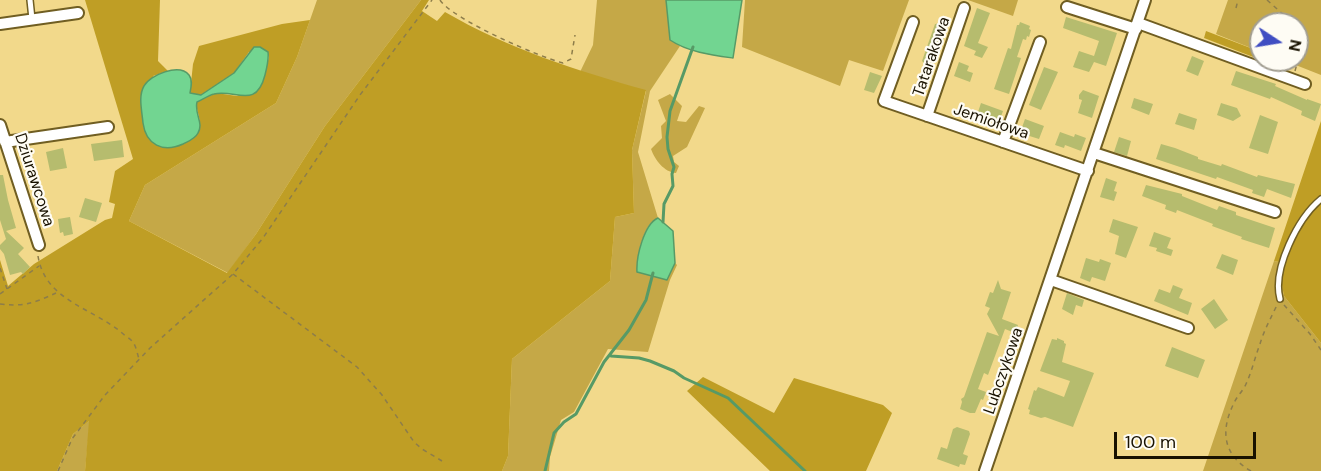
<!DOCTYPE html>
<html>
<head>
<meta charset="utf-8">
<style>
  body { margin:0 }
  #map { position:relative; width:1321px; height:471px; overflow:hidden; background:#f2d98b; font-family:"DM Sans",sans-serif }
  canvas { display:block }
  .north { position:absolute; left:1249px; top:12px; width:60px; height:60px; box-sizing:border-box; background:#fefcf4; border:2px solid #a29e92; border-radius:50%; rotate:102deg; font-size:16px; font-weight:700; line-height:24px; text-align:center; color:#191200 }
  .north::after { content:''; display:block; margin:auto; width:21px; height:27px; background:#404ec2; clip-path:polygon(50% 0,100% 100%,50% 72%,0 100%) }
  .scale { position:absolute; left:1114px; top:432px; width:142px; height:27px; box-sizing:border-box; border:3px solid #191200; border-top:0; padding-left:8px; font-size:18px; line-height:21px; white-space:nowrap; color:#191200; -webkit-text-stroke:4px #fefcf4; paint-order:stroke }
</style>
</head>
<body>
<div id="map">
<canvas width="1321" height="471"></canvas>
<div class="north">N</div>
<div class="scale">100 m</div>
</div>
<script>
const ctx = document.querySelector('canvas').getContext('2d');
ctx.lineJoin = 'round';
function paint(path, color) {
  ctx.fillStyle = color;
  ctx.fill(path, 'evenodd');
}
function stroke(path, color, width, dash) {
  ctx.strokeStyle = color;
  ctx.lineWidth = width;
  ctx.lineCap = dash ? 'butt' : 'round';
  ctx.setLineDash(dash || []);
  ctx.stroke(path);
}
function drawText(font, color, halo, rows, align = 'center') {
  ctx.font = font + ' "DM Sans",sans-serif';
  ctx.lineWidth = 4.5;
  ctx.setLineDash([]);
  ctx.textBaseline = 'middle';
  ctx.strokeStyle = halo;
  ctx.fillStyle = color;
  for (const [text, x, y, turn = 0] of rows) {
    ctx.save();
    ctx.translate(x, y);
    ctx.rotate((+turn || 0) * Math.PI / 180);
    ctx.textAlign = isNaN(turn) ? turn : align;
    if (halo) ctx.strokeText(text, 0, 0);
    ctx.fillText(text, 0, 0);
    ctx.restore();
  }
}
paint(new Path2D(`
  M317 0H421L325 126 256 234 228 273 129 221 145 185 276 103 297 57Z
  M597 0H666L670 40 680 46 650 91 638 152 658 218C643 224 639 251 637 266L670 274 675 263 677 265 670 280 648 352 608 349 574 412 561 420 550 457 549 471H502L508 456 512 359 610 281 615 217 634 213 632 150 646 91 580 72 593 45Z
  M745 0H909L883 71 849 60 840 86 742 47Z
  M968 0H1018L1013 16Z
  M1228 0H1321V75L1283 60H1297V24H1261V52L1216 34Z
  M670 94 682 106 677 121 686 122 699 106 705 108 687 147 673 156 674 162 679 166 676 173C664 172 655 160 651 149L662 138 661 126 666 121 658 100Z
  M1274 261 1285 263 1281 280 1284 296 1321 343V471H1203Z
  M90 420 85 471H57L73 434Z`), '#c5a847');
paint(new Path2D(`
  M85 0H160L158 61 168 71 153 76 179 146C192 140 203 133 199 117 198 111 196 109 197 102L216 93 237 96 262 83 269 57 267 51 249 52 234 73 201 95 190 93 193 64 199 46 282 24 310 20 297 57 276 103 145 185 129 221 227 273 256 234 325 126 421 0H429L422 11 437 21 445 12C507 48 577 71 646 90L632 150 634 213 615 217 610 281 512 359 508 456 502 471H85L89 421 73 434 57 471H0V260L8 286 34 264 105 220 112 218 115 204 109 202 115 171 133 159Z
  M1206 31 1261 52V60L1204 38Z
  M1321 121V343L1284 296 1281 280 1285 263 1274 261Z
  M703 377 774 413 794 378 883 405 892 413 866 471H770L687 391Z`), '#bf9e25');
const water = new Path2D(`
  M666 0H742L733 58C711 55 688 52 670 40Z
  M254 47H260L268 52C269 59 267 67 265 75 256 110 236 89 214 94 209 95 202 100 197 102 194 113 204 123 198 133 195 139 189 141 183 144 163 153 146 145 143 123 142 111 138 96 144 86 150 75 179 63 189 75 193 80 191 87 190 93L201 95 234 73Z
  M658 218 673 231 675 263 667 280 637 272C636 257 644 224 658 218Z`);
paint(water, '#72d591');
stroke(water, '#579a66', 1.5);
stroke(new Path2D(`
  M663 222 664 204 673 186 672 174 674 167 668 149 667 137 670 111 693 47
  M611 356 639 358 650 361 674 371 684 378 728 398 805 471
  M545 471 554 433 564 422 576 414 604 362 629 330 646 300 653 273`), '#579a66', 3);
paint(new Path2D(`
  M977 8 990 13 978 43 988 47 982 58 974 55 976 51 964 46Z
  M1066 17 1117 33 1106 66 1094 62 1089 72 1073 67 1079 51 1094 56 1099 41 1063 28Z
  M1020 22 1030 26 1029 29 1031 30 1029 37 1027 36 1026 40 1023 39 1017 57 1021 58 1009 94 994 89 1008 48 1011 49 1017 25H1019Z
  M941 23 945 28 943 34 945 35 937 59 935 58 932 64 926 65 922 61 935 24Z
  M1192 56 1204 61 1198 76 1186 71Z
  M959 62 969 66 967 71 973 73 970 82 954 76Z
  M1044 67 1058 72 1041 110 1029 105Z
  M1236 71 1276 84 1275 86 1307 100V99L1321 104 1315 121 1301 115 1302 111 1271 97 1270 99 1231 85Z
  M870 72 882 76 874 93 864 90Z
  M1083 90 1099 96 1092 118 1078 113 1082 100 1079 99V95Z
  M1134 98 1153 104 1149 115 1131 108Z
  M981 103 1003 111 998 125 977 115Z
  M1221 103 1237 108 1241 116 1233 121 1217 115Z
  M1179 113 1197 119 1194 130 1175 124Z
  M1260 115 1278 122 1268 154 1249 148Z
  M1025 119 1044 126 1039 139 1020 133Z
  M1060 132 1074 137 1075 134 1086 138 1081 151 1065 145 1064 148 1055 145Z
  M1119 137 1131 141 1127 156 1114 152Z
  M122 140 124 157 94 161 91 144Z
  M1161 144 1175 148 1198 157V159L1221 166 1222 164 1257 177 1258 175 1295 184 1291 198 1267 189 1264 197 1252 193 1253 190 1217 177 1216 179 1156 159Z
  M63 148 67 168 50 171 46 152Z
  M0 175H3L8 200 16 228 6 231 24 248 18 254 30 267 23 274 21 272 10 275 4 254 0 249V245L6 239 0 220Z
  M1106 178 1117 182 1114 191 1117 192 1114 201 1100 197Z
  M1146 185 1182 194V196L1217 210 1219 206 1236 212V215L1275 228 1269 248 1241 239 1242 237 1212 226 1213 224 1177 210 1176 213 1165 209 1166 205 1142 196Z
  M85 198 102 203 96 222 79 217Z
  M70 217 73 234 64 236 63 232 60 233 58 219Z
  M1113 219 1138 227 1126 258 1115 254 1119 236 1109 232Z
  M1154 232 1171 238 1167 248 1173 250 1171 256 1156 251 1157 248 1149 246Z
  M1222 254 1238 260 1233 275 1216 268Z
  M1086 258 1099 262 1100 259 1111 263 1105 281 1092 277 1090 282 1080 278Z
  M998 280 1001 289 1011 292 1002 319 1018 325 1015 333 1005 329 988 375 984 373 978 389 986 392 983 400 981 399 975 413H970L960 409 962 402 961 399 964 397 987 332 999 336 987 314 990 308 985 306 990 292 993 293Z
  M1173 285 1183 289 1179 298 1192 303 1188 315 1154 301 1159 289 1170 293Z
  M1067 293 1084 300 1082 307 1076 305 1073 315 1062 309Z
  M1214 299 1228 320 1215 329 1201 309Z
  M1057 338 1064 341V343L1066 344 1062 362 1094 373 1073 427 1045 417 1041 418 1029 414 1030 410 1028 409 1034 390 1036 391 1038 387 1064 397 1070 381 1040 371 1052 339 1057 340Z
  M1172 347 1205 360 1198 378 1165 366Z
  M957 427 969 431 970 434 963 454 968 456 965 465 960 464 959 467 937 459 941 447 947 449 953 429Z`), '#b6bc6e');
const lane = new Path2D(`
  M30 0 32 19
  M1280 299C1272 269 1298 218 1321 199`);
const street = new Path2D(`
  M1067 7 1136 29
  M913 22 884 101 1088 171
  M1138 23 1305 84
  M0 24 78 13
  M927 116 964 8
  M0 125 39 245
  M5 142 108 127
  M1003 142 1040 42
  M1094 153 1275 212
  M1051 280 1188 328
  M985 471 1145 0`);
stroke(lane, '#705e22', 8);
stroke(street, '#705e22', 14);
stroke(new Path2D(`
  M440 0C452 19 539 57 563 63L571 59 575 35
  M1267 0 1294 24
  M1236 8 1238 0
  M1295 23 1300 16
  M1295 71 1301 49 1297 28
  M38 256C45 300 90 307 121 332 124 335 129 338 132 341 136 345 137 353 139 359
  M0 268 7 289
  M233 274 357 367 382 395 414 442 422 449 442 461
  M0 294 39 266
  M0 304C24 307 34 303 56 293
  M1284 305 1310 334 1321 350
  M58 471 72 439 105 395 150 348 233 274 263 238 360 95 432 0
  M1251 471C1223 455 1220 431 1234 403 1237 396 1243 391 1246 384 1252 371 1255 357 1260 344 1264 330 1271 318 1277 305`), '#8d7d4a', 1.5, [4.5, 4.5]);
stroke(lane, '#fff', 5);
stroke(street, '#fff', 10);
drawText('16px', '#191200', '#fefcf4', [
  ["Tatarakowa",932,57,-71],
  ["Jemiołowa",991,122,19],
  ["Dziurawcowa",34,180,72],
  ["Lubczykowa",1004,371,-71]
]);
</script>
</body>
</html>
